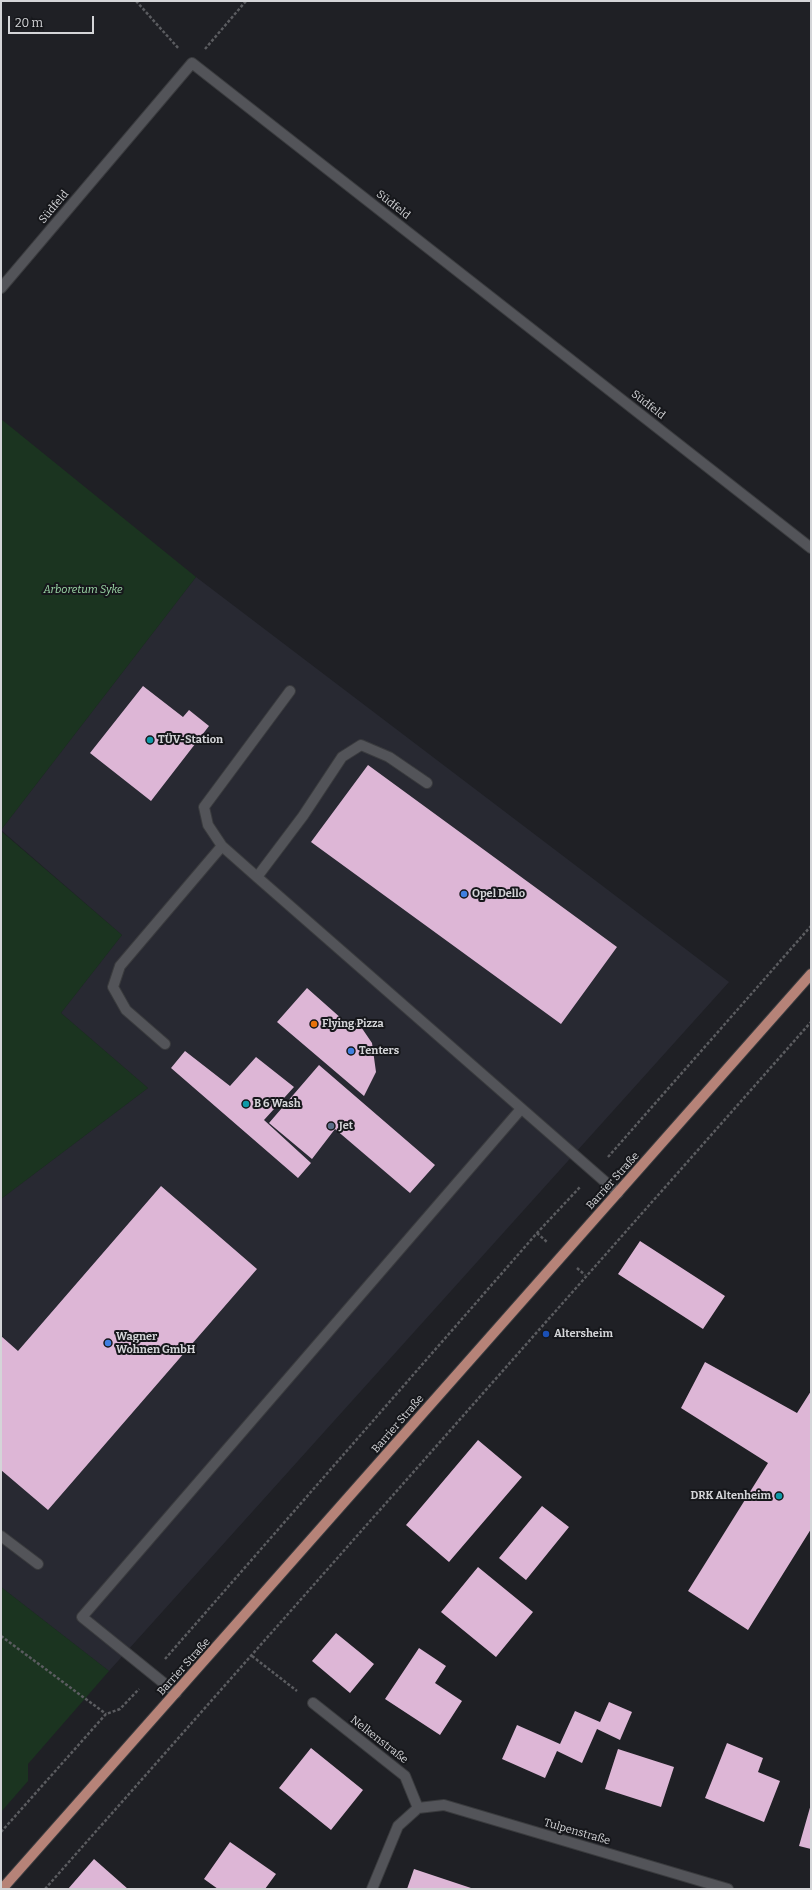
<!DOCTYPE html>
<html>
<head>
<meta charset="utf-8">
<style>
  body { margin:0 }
  #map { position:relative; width:812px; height:1890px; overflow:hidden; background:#1f2025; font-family:Bitter,serif }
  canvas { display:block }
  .frame { position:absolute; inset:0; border:2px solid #d4d5d8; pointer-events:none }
  .scale { position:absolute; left:8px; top:16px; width:86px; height:18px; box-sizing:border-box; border:2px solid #d4d5d8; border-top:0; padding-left:5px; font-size:12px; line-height:14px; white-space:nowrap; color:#d4d5d8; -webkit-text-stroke:3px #16171b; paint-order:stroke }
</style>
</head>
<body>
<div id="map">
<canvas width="812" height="1890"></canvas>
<div class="frame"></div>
<div class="scale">20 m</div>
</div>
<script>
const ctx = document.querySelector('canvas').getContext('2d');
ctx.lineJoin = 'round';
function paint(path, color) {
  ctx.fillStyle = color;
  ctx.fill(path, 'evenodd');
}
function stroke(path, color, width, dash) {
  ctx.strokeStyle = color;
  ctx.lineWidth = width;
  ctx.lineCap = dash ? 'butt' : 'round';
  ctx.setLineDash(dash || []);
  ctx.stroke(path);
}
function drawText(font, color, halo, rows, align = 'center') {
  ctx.font = font + ' Bitter,serif';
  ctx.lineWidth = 4;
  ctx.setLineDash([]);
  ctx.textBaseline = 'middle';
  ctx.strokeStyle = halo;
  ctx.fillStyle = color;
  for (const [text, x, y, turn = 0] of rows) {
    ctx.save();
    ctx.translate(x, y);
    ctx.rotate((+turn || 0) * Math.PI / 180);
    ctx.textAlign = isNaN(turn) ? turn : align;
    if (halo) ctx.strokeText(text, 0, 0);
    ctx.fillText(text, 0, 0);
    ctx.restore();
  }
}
paint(new Path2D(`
  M196 577 729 982 109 1671 1 1587V1199L148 1088 61 1013 122 935 1 830Z`), '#282932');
paint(new Path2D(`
  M1 419 196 577 1 830Z
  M1 831 122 935 61 1013 148 1088 1 1199Z
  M1 1587 109 1671 28 1764V1781L1 1812Z`), '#1b3420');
paint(new Path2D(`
  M143 686 183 717 189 710 209 726 151 801 90 753Z
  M368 765 617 947 561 1024 311 842Z
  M307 988 351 1027 357 1021 372 1043 376 1072 364 1096 277 1022Z
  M185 1051 230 1086 256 1057 294 1087 264 1120 311 1163 298 1178 171 1068Z
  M319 1065 435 1165 410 1193 335 1129 312 1159 269 1123Z
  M161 1186 257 1269 48 1510 1 1470V1336L18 1351Z
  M640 1241 725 1296 703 1329 618 1274Z
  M705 1362 797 1413 811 1391V1529L748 1630 688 1591 768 1463 681 1408Z
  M478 1440 522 1477 449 1562 406 1525Z
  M542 1506 569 1527 526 1580 499 1558Z
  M478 1567 533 1612 496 1657 441 1612Z
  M336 1633 374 1664 350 1693 312 1661Z
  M419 1648 446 1666 435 1683 462 1701 440 1735 385 1699Z
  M609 1702 632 1712 620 1740 597 1729 582 1763 557 1751 545 1778 502 1759 517 1725 560 1744 575 1711 600 1722Z
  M727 1743 763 1758 758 1772 780 1781 764 1822 705 1798Z
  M311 1748 363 1790 331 1830 279 1788Z
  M618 1749 674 1767 661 1807 605 1789Z
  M811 1804V1849L799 1846Z
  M230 1842 276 1874 265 1889H218L204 1879Z
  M94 1859 128 1889H68Z
  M414 1869 474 1889H407Z`), '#ddb6d6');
const minor = new Path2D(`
  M1 288 192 63 811 548
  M290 691 204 807 208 825 222 846 257 877 618 1193
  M257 877 303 816 342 757 361 745 389 757 427 783
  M165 1044 126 1010 113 987 120 966 222 846
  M1 1536 38 1564
  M176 1693 82 1617 521 1109
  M313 1703 405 1776 418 1808
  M418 1808 444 1805 728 1889
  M372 1889 398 1826 418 1808`);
const major = new Path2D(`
  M2 1889 811 974`);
stroke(minor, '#3a3b3e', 12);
stroke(major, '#3a3b3e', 12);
stroke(new Path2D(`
  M136 1 179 49
  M205 49 246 1
  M608 1157 811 926
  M537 1233 547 1242
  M577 1268 585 1275
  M1 1636 106 1714
  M252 1656 297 1691
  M165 1659 537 1233 580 1187
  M1 1832 106 1714 120 1709 139 1689
  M45 1889 811 1022`), '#5b5c60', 2.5, [3, 2]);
stroke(minor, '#535459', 10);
stroke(major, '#b68378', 10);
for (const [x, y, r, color] of [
  [150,740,4,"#0f9aa8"],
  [464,894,4,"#3f7fe0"],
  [314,1024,4,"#e8710a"],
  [351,1051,4,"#3f7fe0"],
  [246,1104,4,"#0f9aa8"],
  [331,1126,4,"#5c6f8a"],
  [546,1334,4,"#1a4fb4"],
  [108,1343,4,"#3f7fe0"],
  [779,1496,4,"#0f9aa8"]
]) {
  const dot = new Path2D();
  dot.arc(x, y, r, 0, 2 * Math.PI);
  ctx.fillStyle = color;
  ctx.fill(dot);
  stroke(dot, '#16171b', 1.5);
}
drawText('11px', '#d4d5d8', '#16171b', [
  ["Südfeld",393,205,38],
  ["Südfeld",54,207,-50],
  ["Südfeld",648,405,38],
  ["Barrier Straße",613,1181,-48],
  ["Barrier Straße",398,1424,-49],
  ["Barrier Straße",184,1667,-48],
  ["Nelkenstraße",379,1740,38],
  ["Tulpenstraße",577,1832,16]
]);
drawText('italic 11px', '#9fdbaa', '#16171b', [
  ["Arboretum Syke",83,590]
]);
drawText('bold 11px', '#d4d5d8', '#16171b', [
  ["TÜV-Station",158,740],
  ["Opel Dello",472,894],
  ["Flying Pizza",322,1024],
  ["Tenters",359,1051],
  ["B 6 Wash",254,1104],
  ["Jet",339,1126],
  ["Altersheim",554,1334],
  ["Wagner",116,1337],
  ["Wohnen GmbH",116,1350],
  ["DRK Altenheim",771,1496,"right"]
], 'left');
</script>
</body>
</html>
